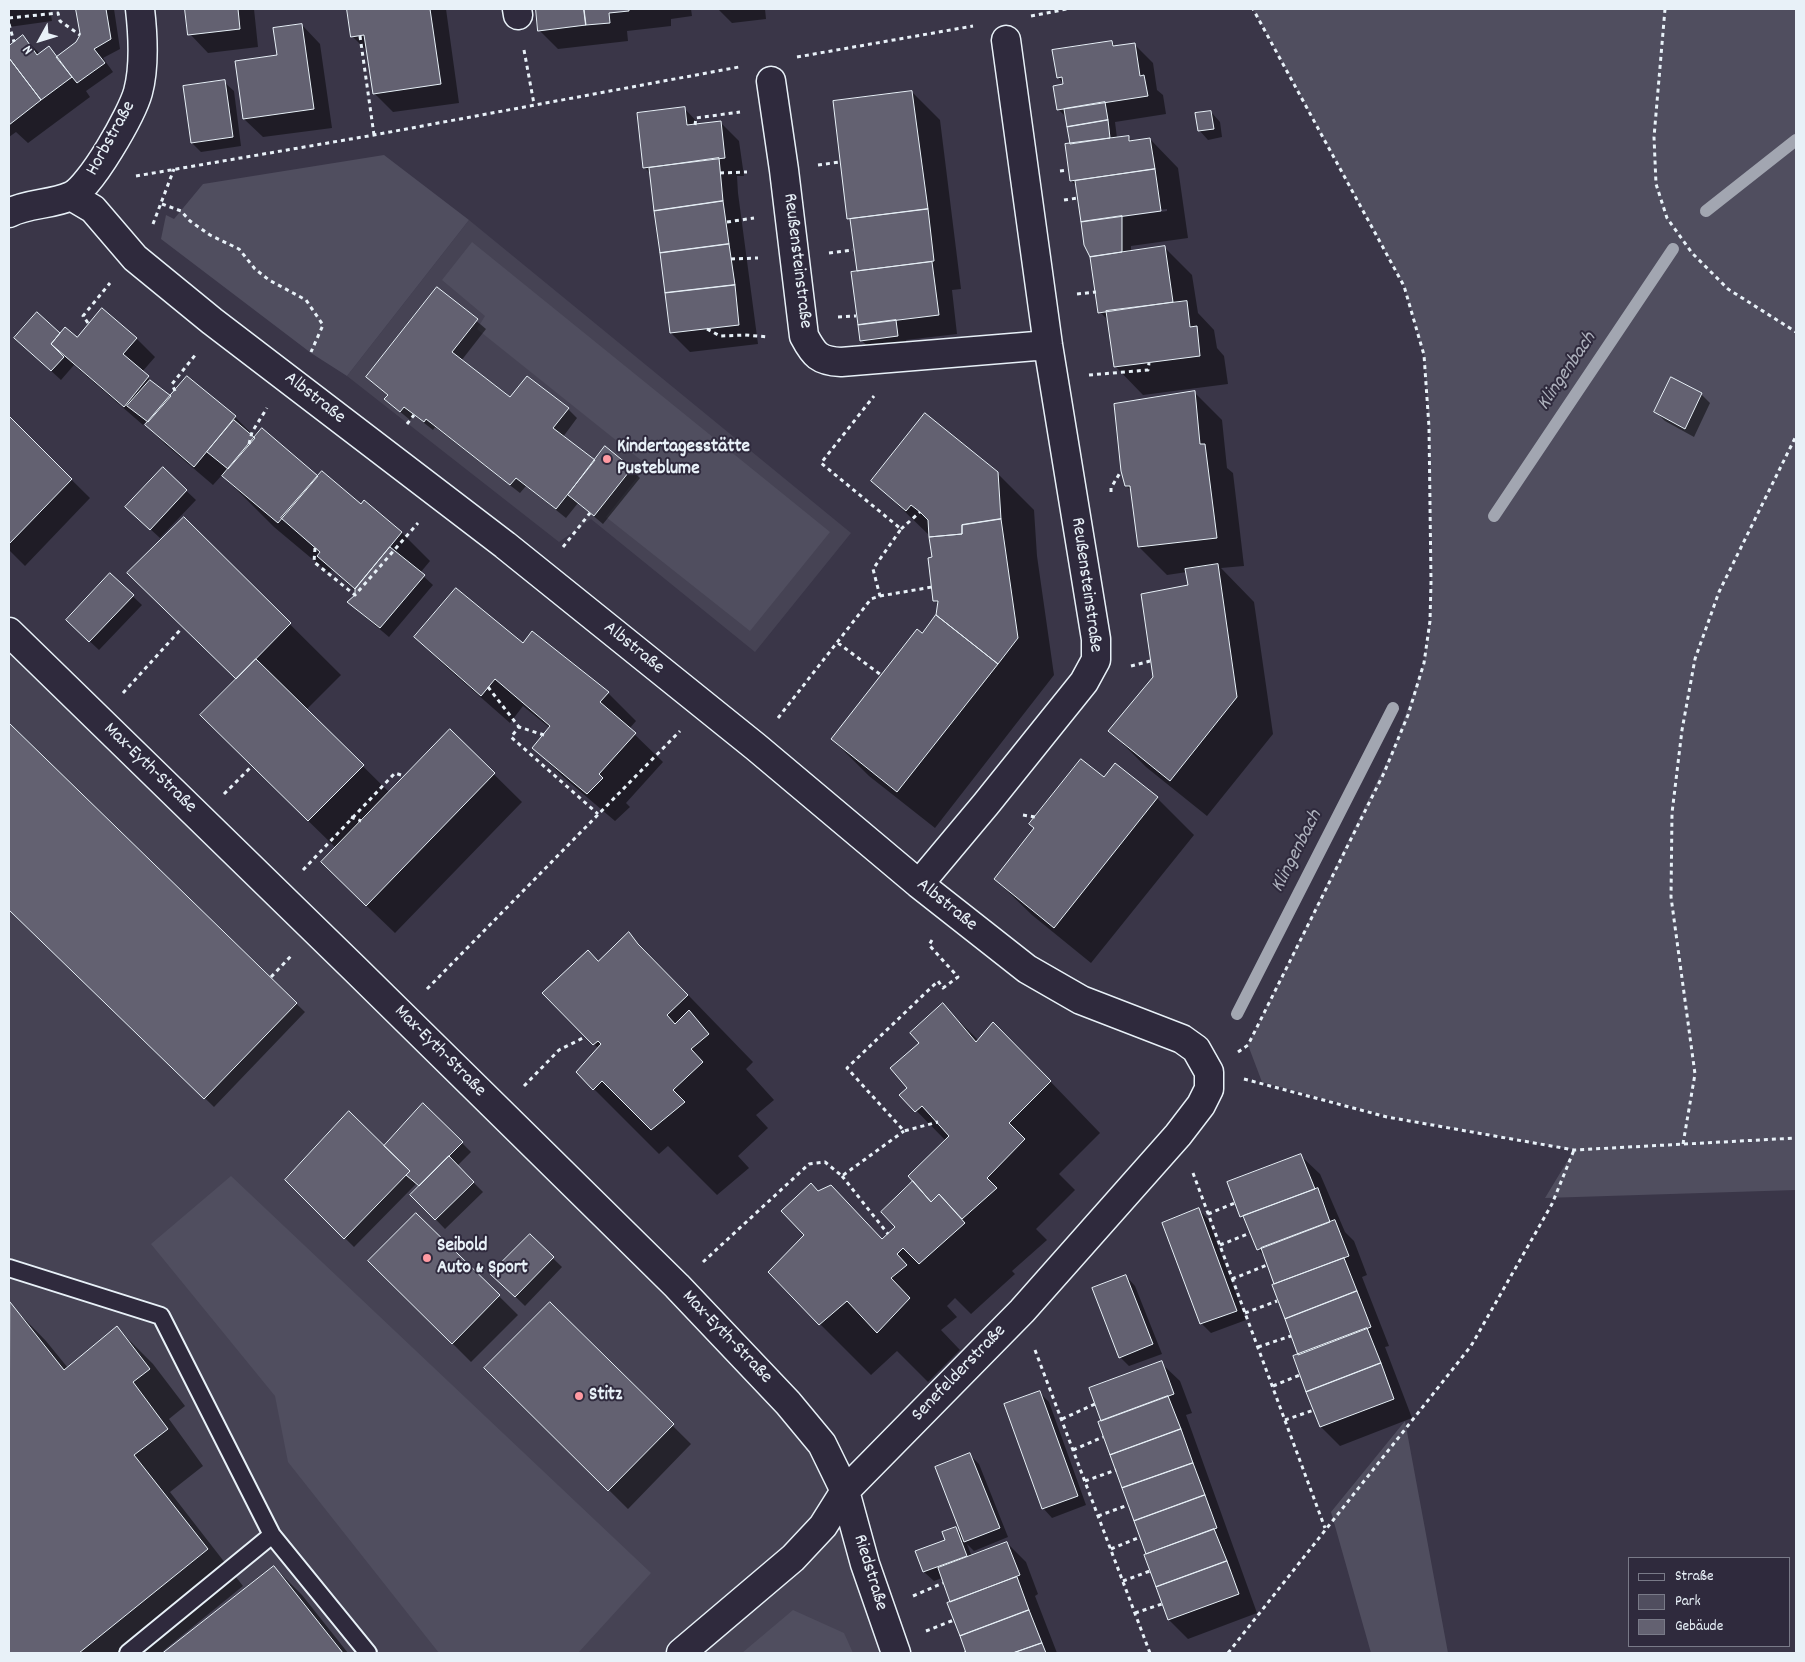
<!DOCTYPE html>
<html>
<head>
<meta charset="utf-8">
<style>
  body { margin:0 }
  #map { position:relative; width:1805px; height:1662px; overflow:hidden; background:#3a3648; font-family:Dekko,sans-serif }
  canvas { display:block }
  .frame { position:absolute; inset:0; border:10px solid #e8f1f8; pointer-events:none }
  .legend { position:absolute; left:1628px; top:1557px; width:162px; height:90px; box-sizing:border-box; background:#2f2a3d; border:1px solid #797a88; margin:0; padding:6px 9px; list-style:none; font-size:15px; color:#e8f1f8 }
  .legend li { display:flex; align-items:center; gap:10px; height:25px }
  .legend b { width:25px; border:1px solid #797a88 }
  .north { position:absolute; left:15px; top:15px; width:50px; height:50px; -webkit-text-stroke:4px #2f2a3d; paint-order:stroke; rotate:231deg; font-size:14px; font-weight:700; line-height:20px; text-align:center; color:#e8f1f8 }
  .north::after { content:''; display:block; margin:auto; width:18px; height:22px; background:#e8f1f8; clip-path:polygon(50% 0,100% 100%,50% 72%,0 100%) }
</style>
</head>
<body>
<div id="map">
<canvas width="1805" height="1662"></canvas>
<div class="frame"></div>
<ul class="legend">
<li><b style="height:6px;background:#2f2a3d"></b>Straße</li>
<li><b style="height:14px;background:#504e5f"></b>Park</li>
<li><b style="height:14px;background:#636171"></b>Gebäude</li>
</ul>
<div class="north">N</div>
</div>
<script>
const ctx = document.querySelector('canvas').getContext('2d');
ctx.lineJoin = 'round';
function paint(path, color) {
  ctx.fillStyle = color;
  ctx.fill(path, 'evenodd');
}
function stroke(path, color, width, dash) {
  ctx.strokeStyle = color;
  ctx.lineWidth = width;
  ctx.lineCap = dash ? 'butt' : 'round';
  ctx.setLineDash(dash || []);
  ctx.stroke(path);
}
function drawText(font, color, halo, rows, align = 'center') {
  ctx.font = font + ' Dekko,sans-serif';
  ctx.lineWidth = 4;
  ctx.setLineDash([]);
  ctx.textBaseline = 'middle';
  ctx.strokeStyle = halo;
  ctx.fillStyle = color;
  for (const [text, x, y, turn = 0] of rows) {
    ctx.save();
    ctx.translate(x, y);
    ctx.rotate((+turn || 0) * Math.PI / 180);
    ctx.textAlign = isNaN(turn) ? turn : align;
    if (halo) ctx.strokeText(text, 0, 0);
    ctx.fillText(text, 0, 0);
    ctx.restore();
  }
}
paint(new Path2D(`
  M469 220 851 533 755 652 591 519 559 542 347 376Z
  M9 640 795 1420 830 1479 899 1653H9Z`), '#464354');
paint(new Path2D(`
  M1253 9H1796V1190L1545 1198 1574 1150 1391 1117 1262 1082 1248 1045 1394 747 1424 663 1430 621 1431 582 1429 427 1424 355 1404 286Z
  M384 155 469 220 347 376 311 353 161 239 166 215 174 219 203 184Z
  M472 242 830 532 750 631 606 517 647 465 477 329 485 316 442 280Z
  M231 1176 651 1573 578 1653H439L288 1462 275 1396 151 1244Z
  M1405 1421 1448 1653H1371L1331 1512Z
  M793 1610 844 1633 853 1653H742Z`), '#504e5f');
paint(new Path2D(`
  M9 9H50L52 21 9 27Z
  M77 9H114L120 49 103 58 113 72 86 91 90 97 28 143 16 132 9 137V48L23 37 40 54 48 48 58 57 77 42 81 35Z
  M186 9H254L258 47 208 53 190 34Z
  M348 9H446L459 103 393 112 374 93 368 52 352 36Z
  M537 9H691L692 16 671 19V26L627 31 628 41 558 49 539 30Z
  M718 9H765L766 19 732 23Z
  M302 25 320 44 332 128 263 137 244 119 278 56Z
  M1112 42 1117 47 1134 44 1153 63 1157 90 1163 95 1166 114 1115 122 1117 138 1128 137 1133 142 1150 139 1178 168 1188 238 1131 246V252L1164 247 1192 275 1198 313 1214 330 1217 348 1224 356 1228 384 1143 395 1115 366 1109 321 1100 312 1092 256 1077 186 1071 181 1073 145 1067 118 1058 109 1064 85 1058 77ZM1167 209V211L1122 217 1120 215Z
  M224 82 234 91 241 146 201 152 192 143Z
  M912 92 940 120 961 289 952 290 957 334 906 340 907 345 871 349 861 340 860 272 851 221 848 218Z
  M684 108 700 125 720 122 739 141 744 176H737L738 193 758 344 690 352 671 333 651 174 644 167Z
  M1211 112 1220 122 1222 137 1208 140 1199 130Z
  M437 288 486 329 461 361 510 399 568 409 577 418 563 437 595 462 631 469 640 478 603 524 578 503 566 518 526 486 520 493 435 427 433 430 414 415 410 420 385 399 389 396 367 377Z
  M37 314 60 335 77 339 136 338 155 357 142 372 159 389 170 397 188 377 235 417 256 438 361 506 364 502 402 533 430 561 420 573 433 585 389 637 358 611 356 592 332 569 329 573 274 527 222 475 213 485 165 444 146 425 148 423 146 421 143 425 74 365 61 380 25 347Z
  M1194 392 1222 420 1227 468 1233 473 1244 566 1221 568 1254 602 1273 734 1207 816 1146 767 1110 731 1154 678 1189 586 1187 572 1167 575 1139 547 1132 491 1126 486Z
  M1701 394 1710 403 1694 437 1665 421 1656 412Z
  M9 418 90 498 25 566 9 550Z
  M163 469 196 500 160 538 136 516Z
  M997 473 1034 510 1037 556 1054 675 935 828 869 776 832 739 922 635 937 616 939 605 934 600 931 537 873 481Z
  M184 519 341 675 306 710 390 793 450 731 522 802 395 933 350 890 336 848 252 766 238 680 180 624Z
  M110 575 142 605 99 650 67 620Z
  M533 633 608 693 636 721 629 729 663 762 626 803 630 807 615 821 562 776 534 748 550 728 523 706 510 723 444 665 416 637 523 645Z
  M9 725 305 1012 214 1107 9 908Z
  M1104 779 1157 798 1194 835 1091 963 1032 915 995 879Z
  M629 934 753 1062 746 1069 774 1100 756 1115 768 1128 738 1156 749 1168 717 1195 668 1146 659 1154 594 1089 599 1049 544 993 599 963Z
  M943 1005 979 1041 994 1023 1100 1133 1059 1174 1075 1190 1036 1229 1047 1240 1012 1271 1015 1274 971 1314 955 1298 947 1306 957 1317 941 1330 960 1350 928 1382 897 1351 871 1375 820 1324 806 1235 819 1192 830 1187 883 1240 897 1227 915 1181 946 1141 901 1095 909 1088 921 1043Z
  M424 1105 471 1152 457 1166 483 1192 445 1229 412 1195 420 1187 416 1184 354 1247 286 1180 384 1148Z
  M1301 1156 1320 1174 1345 1232 1354 1241 1367 1275 1362 1277 1389 1346 1385 1347 1412 1418 1340 1446 1321 1427 1295 1357 1299 1355 1276 1285 1265 1257 1258 1249 1248 1223 1241 1216Z
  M1199 1210 1208 1219 1246 1320 1211 1333 1202 1324 1163 1223Z
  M416 1214 518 1315 471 1362 370 1261Z
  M530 1236 562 1267 525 1306 492 1274Z
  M1126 1276 1135 1286 1162 1354 1129 1366 1120 1357Z
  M10 1304 46 1341 68 1368 117 1328 153 1364 185 1406 169 1419 203 1466 170 1492 243 1586 163 1651 165 1653 274 1567 302 1595 348 1653H9Z
  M550 1304 691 1444 628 1509 486 1368Z
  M1161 1363 1180 1381 1192 1413 1186 1415 1257 1613 1188 1639 1169 1620 1145 1555H1148L1141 1536Z
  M1039 1392 1049 1402 1086 1505 1052 1518 1043 1508Z
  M970 1455 979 1464 1008 1537 974 1551 967 1544 972 1557 1007 1543 1026 1562 1038 1594 1035 1596 1057 1653H968L949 1604 952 1603 942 1578 934 1581 924 1572 917 1552 947 1541 955 1528 963 1535Z`), '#0007');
stroke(new Path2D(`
  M1706 211 1796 140
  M1494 516 1673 249
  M1237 1014 1393 708`), '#a2a6b1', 12);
const building = new Path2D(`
  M76 9H106L111 39 94 49 105 63 77 83 56 57 76 42 80 35Z
  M185 9H238L240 29 188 35Z
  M347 9H430L441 84 373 94 364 35 351 37Z
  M536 9H584L586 25 538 31Z
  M584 9H629V11L609 13 610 23 586 25Z
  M302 24 314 109 243 119 235 61 277 55 273 28Z
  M23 35 37 55 49 46 72 77 41 100 9 58V46Z
  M1112 41 1113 46 1135 43 1140 76 1144 75 1148 96 1057 110 1053 86 1063 84 1062 77 1057 78 1052 50Z
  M9 58 41 100 9 125Z
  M225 80 233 137 191 143 183 86Z
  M912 91 928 209 847 219 833 101Z
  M1105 102 1108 120 1067 127 1064 109Z
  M685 107 687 125 721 121 725 158 643 168 637 113Z
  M1211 111 1214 129 1198 131 1195 113Z
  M1108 120 1110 138 1070 144 1067 127Z
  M1129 136V141L1150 138 1155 169 1070 181 1065 144Z
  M719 158 723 201 654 211 649 168Z
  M1155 169 1161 211 1081 222 1075 181Z
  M723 201 729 244 660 253 654 211Z
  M928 209 934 261 857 271 850 219Z
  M1122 216V252L1090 257 1084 245 1081 222Z
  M729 244 735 285 665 293 660 253Z
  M1165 246 1173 302 1098 313 1090 257Z
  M932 262 939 315 858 325 851 272Z
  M735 285 739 325 670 333 665 293Z
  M437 287 478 319 452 352 510 397 527 376 569 408 553 428 595 460 556 509 516 478 510 485 426 419 424 422 404 407 400 412 384 399 388 395 366 377Z
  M1187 301 1190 327 1197 326 1200 356 1114 367 1106 311Z
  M102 308 137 338 123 354 149 376 124 407 51 344 65 327 77 337Z
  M37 312 60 333 51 344 64 357 51 371 14 338Z
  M896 320 898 336 860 341 858 325Z
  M187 376 236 416 194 467 145 425Z
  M1671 377 1702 393 1685 429 1654 412Z
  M150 380 171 396 148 422 127 406Z
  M1195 391 1200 444H1205L1217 538 1138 547 1130 486H1125L1121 471 1114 404Z
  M925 413 998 472 1001 519 962 525V534L929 537 928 520 920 512 911 505 906 511 871 481Z
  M9 416 72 479 9 544Z
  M234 420 255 438 228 469 207 452Z
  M262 428 318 476 278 523 222 476Z
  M605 446 632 468 594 516 568 495Z
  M163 467 187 490 150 530 125 507Z
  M322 471 361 504 364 500 402 532 355 589 317 556 320 552 281 518Z
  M184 517 291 623 236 679 127 573Z
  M1001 519 1018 638 998 664 936 615 938 601H933L928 558 932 557 929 537 962 534V525Z
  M390 547 425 575 380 628 347 602 355 595V589Z
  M1218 564 1237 697 1170 781 1108 731 1153 677 1141 594 1188 585 1185 569Z
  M110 573 134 595 89 642 66 620Z
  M456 588 523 643 532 631 609 692 600 702 636 733 599 774 603 778 587 794 532 748 550 726 495 679 481 696 414 637Z
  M936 615 998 664 897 792 831 739 917 629 922 633Z
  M256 659 364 765 308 821 200 715Z
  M9 723 297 1003 204 1099 9 910Z
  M450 729 495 773 366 906 321 862Z
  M1081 759 1104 777 1115 763 1158 797 1054 928 994 879 1034 828 1029 824Z
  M629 932 638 944 688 995 667 1015 675 1024 689 1010 709 1034 691 1049 703 1062 673 1090 685 1102 651 1130 602 1081 593 1090 576 1072 601 1044 598 1041 593 1045 542 993 588 950 598 961Z
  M943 1003 976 1042 993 1022 1051 1081 1009 1123 1025 1139 987 1178 997 1188 962 1219 939 1194 931 1202 908 1176 949 1136 922 1106 915 1112 899 1095 907 1088 890 1068 919 1043 910 1033Z
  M423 1103 463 1142 419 1186 406 1175 410 1171 384 1146Z
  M349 1111 410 1171 344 1239 285 1180Z
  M1301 1154 1315 1189 1240 1217 1227 1182Z
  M449 1156 474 1182 435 1220 410 1195Z
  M913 1181 931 1202 939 1194 965 1223 919 1264 903 1248 897 1254 907 1265 891 1278 910 1298 877 1333 847 1301 819 1325 768 1272 804 1235 781 1211 811 1183 818 1191 831 1185 882 1239 895 1227 881 1212Z
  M1318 1188 1330 1222 1257 1250 1243 1216Z
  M1199 1208 1237 1311 1200 1324 1162 1223Z
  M416 1213 500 1295 452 1344 368 1261Z
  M1335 1220 1349 1256 1274 1284 1261 1248Z
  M530 1234 554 1257 515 1297 490 1274Z
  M1344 1258 1357 1291 1285 1319 1272 1285Z
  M1126 1275 1153 1344 1119 1358 1092 1288Z
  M1357 1291 1371 1327 1298 1355 1285 1319Z
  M10 1302 64 1370 117 1326 150 1369 133 1382 168 1429 134 1455 208 1549 79 1653H9Z
  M550 1302 674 1424 608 1491 484 1368Z
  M1367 1328 1381 1363 1306 1392 1293 1356Z
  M1162 1361 1174 1394 1101 1421 1089 1388Z
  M1381 1363 1394 1399 1320 1427 1306 1392Z
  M1040 1391 1078 1496 1042 1509 1004 1404Z
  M1168 1396 1181 1429 1110 1455 1098 1422Z
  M1181 1429 1193 1463 1122 1488 1110 1455Z
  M970 1453 1000 1528 964 1542 935 1467Z
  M1193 1463 1205 1495 1134 1521 1122 1488Z
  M1205 1495 1217 1528 1146 1554 1134 1521Z
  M956 1527 967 1556 923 1572 915 1551 945 1540 942 1532Z
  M1214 1529 1227 1561 1156 1587 1144 1555Z
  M1007 1542 1020 1575 950 1602 938 1568Z
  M1227 1561 1239 1594 1168 1620 1156 1587Z
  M274 1566 343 1653H163Z
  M1017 1577 1029 1610 960 1636 947 1603Z
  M1029 1610 1042 1643 1013 1653H966L960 1636Z
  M1042 1643 1046 1653H1013Z`);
paint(building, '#636171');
stroke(building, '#e8f1f8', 1);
const service = new Path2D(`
  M9 1268 161 1316 272 1535 368 1653
  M128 1653 272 1535`);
const minor = new Path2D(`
  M517 9 518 15
  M771 81 784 170 804 336C814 355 819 361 841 362L1048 345
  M71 196 93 209 135 258 212 321 505 545 756 747 919 884 1027 969 1081 1000 1182 1039 1196 1049 1209 1072V1089L1201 1105 1178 1135 1022 1311 845 1491 823 1526 793 1558 681 1653
  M9 213C28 203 51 205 71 196 90 188 132 114 138 92 145 66 143 35 140 9
  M9 632 356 970 677 1286 788 1403 822 1444 845 1491 865 1564 896 1653
  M919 884 986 804 1084 682 1096 660V639L1048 345 1006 40`);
stroke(service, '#e8f1f8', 20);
stroke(minor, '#e8f1f8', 31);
stroke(new Path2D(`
  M1665 9 1654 137 1656 184 1667 218 1692 253 1728 289 1796 332
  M1031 16 1067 9
  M9 18 58 13 60 21 80 35
  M9 24 14 42
  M360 36 374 135
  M524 50 534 104
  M797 57 973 26
  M695 125 696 118 740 112
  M818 165 840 162
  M1060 171 1068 170
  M720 173 747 172
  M136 176 374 135 739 67
  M1064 200 1078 198
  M162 204 181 211 190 221 210 235 239 249 255 269 269 280 306 300 323 325 311 352
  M727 222 754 218
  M153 224 174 169
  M829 253 853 250
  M731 259 758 258
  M1077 294 1096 292
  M838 317 856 316
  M88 323 83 316 110 283
  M707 329 720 336 745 335 769 337
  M1089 375 1148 370 1149 363
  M175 391 172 384 196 354
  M407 424 414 415
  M249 444 252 432 267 408
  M1111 492V488L1121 471
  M901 529 920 512
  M563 547 590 513
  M315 548 314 562 355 595 418 523
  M880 596 932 587
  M838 643 881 675
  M1131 666 1150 661
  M488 687 519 727
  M123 693 182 628
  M778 718 871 599 880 596 873 569 901 529 821 463 874 396
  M544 735 519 727 511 737 598 814
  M224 794 252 766
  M1023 815 1035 817
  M351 817 361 821
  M303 870 395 773 404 776
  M932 940 929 945 958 977 943 988 938 981 847 1068 904 1131 938 1122
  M271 977 291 956
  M427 989 680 731
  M1238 1052 1248 1045 1384 773 1408 715 1424 663 1430 621 1431 582 1429 427 1424 355 1404 286 1253 9
  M1244 1079 1387 1117 1574 1150 1796 1138
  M524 1086 559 1050 585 1037
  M1683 1144 1695 1074 1671 897 1672 813 1682 730 1695 659 1719 592 1796 436
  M1193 1173 1325 1528
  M842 1176 888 1234
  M1208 1214 1235 1203
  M1220 1245 1250 1233
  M703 1262 809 1164 825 1162 842 1176 904 1131
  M1232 1279 1267 1265
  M1245 1313 1277 1301
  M1258 1347 1291 1336
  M1035 1350 1150 1653
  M1273 1386 1300 1375
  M1062 1419 1095 1404
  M1285 1420 1314 1410
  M1073 1450 1103 1437
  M1085 1481 1116 1470
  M1098 1516 1128 1505
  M1111 1549 1140 1537
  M1123 1581 1150 1571
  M913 1596 943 1583
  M1135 1613 1162 1604
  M926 1631 954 1620
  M964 1653H966
  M1228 1653 1471 1346 1552 1204 1574 1150`), '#e8f1f8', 3, [4, 4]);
stroke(service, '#2f2a3d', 16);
stroke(minor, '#2f2a3d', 28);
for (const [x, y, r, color] of [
  [607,459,5,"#ff9aa2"],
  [427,1258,5,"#ff9aa2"],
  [579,1396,5,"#ff9aa2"]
]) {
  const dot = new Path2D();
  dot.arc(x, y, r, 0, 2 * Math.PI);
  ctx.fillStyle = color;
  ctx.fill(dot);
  stroke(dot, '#2f2a3d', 2);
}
drawText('19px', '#e8f1f8', '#2f2a3d', [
  ["Horbstraße",112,139,-61],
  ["Reußensteinstraße",796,261,83],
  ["Albstraße",314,399,38],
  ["Reußensteinstraße",1085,585,82],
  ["Albstraße",633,649,39],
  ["Max-Eyth-Straße",149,769,44],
  ["Albstraße",946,906,39],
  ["Max-Eyth-Straße",439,1052,45],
  ["Max-Eyth-Straße",726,1338,46],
  ["Senefelderstraße",960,1374,-46],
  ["Riedstraße",869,1573,73]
]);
drawText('bold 19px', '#e8f1f8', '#2f2a3d', [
  ["Kindertagesstätte",617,448],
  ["Pusteblume",617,470],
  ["Seibold",437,1247],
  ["Auto & Sport",437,1269],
  ["Stitz",589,1396]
], 'left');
drawText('italic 20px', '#aeb2bd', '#2f2a3d', [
  ["Klingenbach",1568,372,-56],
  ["Klingenbach",1298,852,-63]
]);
</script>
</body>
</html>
